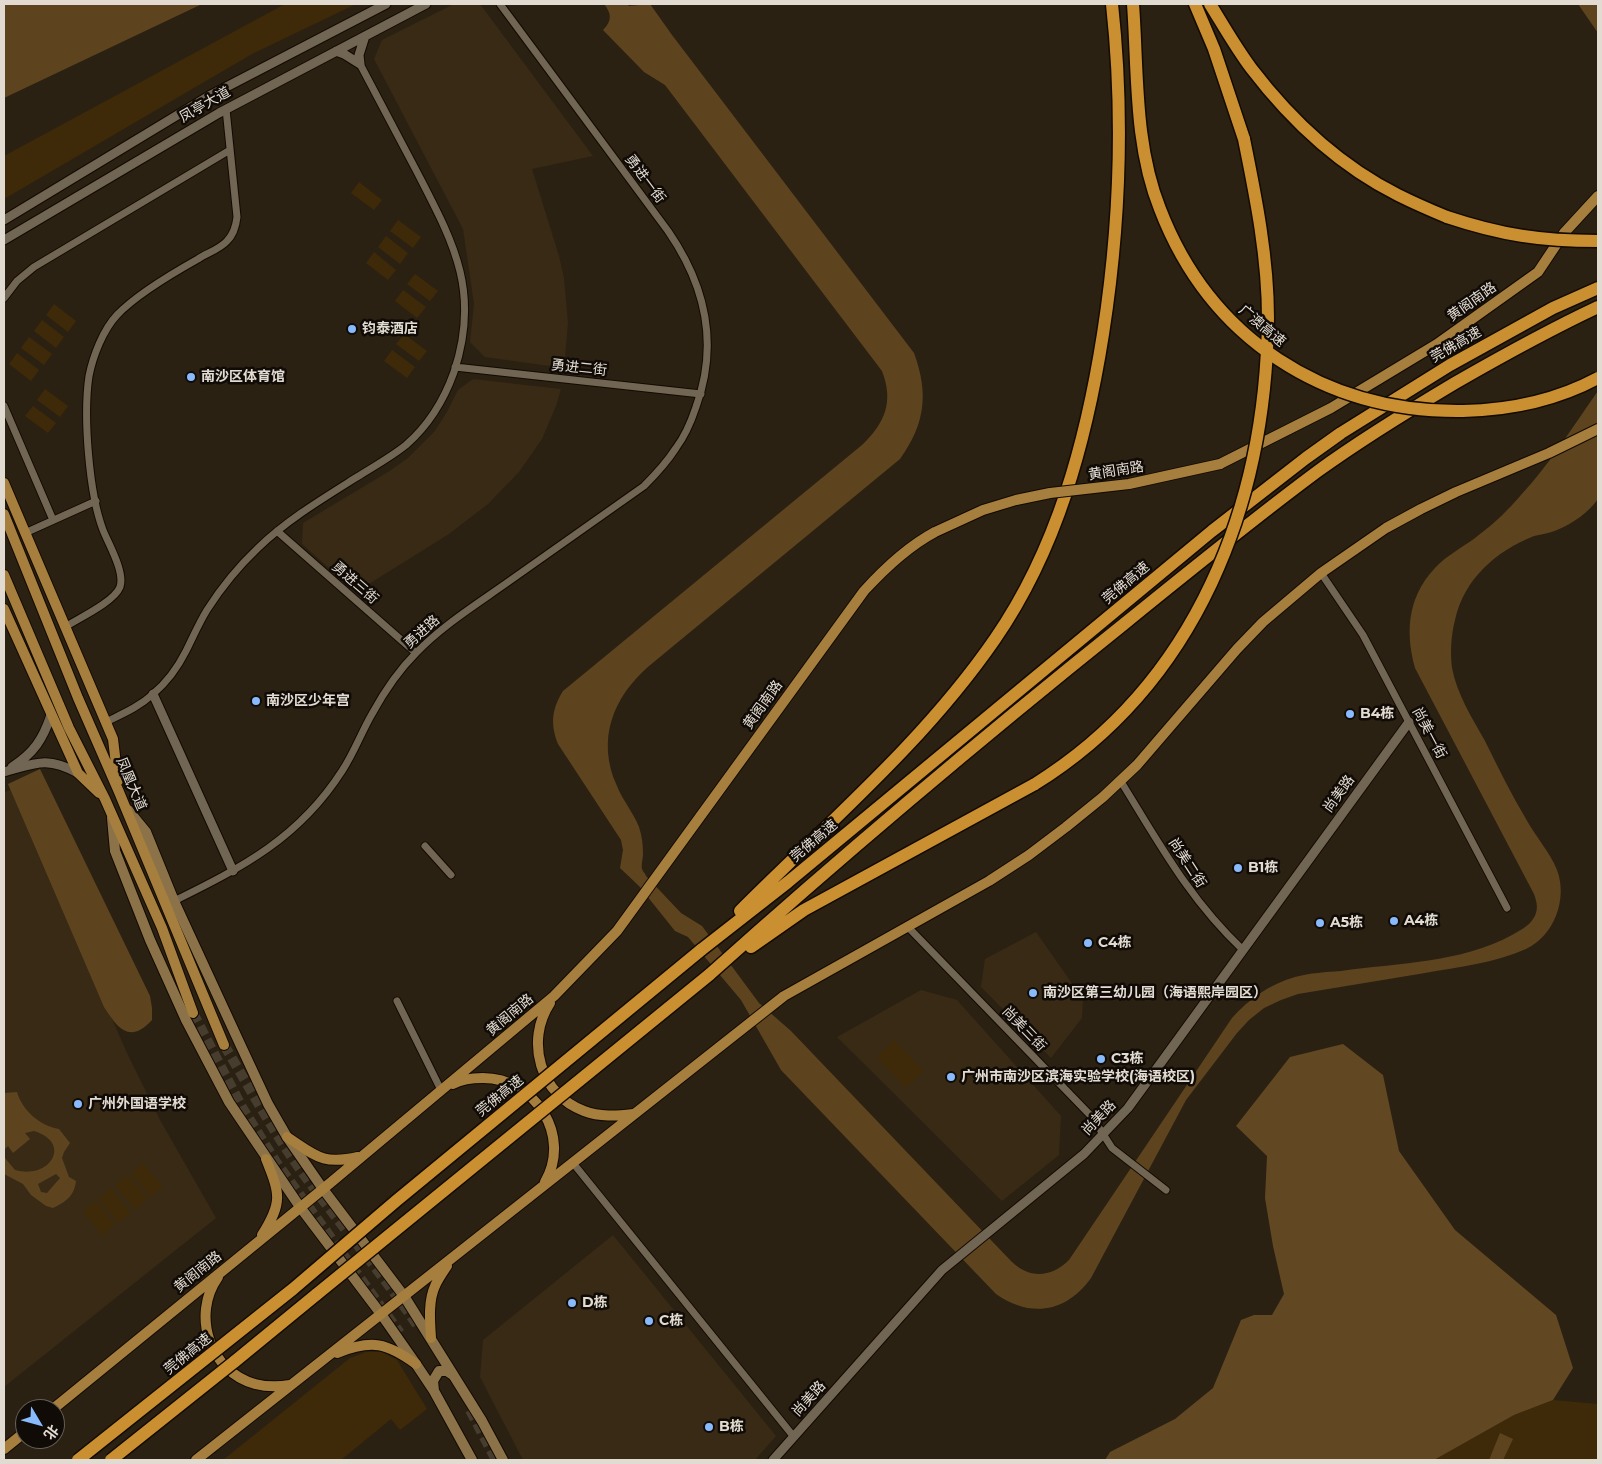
<!DOCTYPE html>
<html>
<head>
<meta charset="utf-8">
<style>
  body { margin:0 }
  #map { position:relative; width:1602px; height:1464px; overflow:hidden; background:#2b2112; font-family:Montserrat,"Noto Sans SC",sans-serif }
  canvas { display:block }
  .frame { position:absolute; inset:0; border:5px solid #e2dbd2; pointer-events:none }
  .north { position:absolute; left:15px; top:1399px; width:50px; height:50px; box-sizing:border-box; background:#100b06; border:1px solid #645e58; border-radius:50%; rotate:127deg; font-size:14px; font-weight:700; line-height:20px; text-align:center; color:#e2dbd2 }
  .north::after { content:''; display:block; margin:auto; width:18px; height:22px; background:#89bafc; clip-path:polygon(50% 0,100% 100%,50% 72%,0 100%) }
</style>
</head>
<body>
<div id="map">
<canvas width="1602" height="1464"></canvas>
<div class="frame"></div>
<div class="north">北</div>
</div>
<script>
const ctx = document.querySelector('canvas').getContext('2d');
ctx.lineJoin = 'round';
function paint(path, color) {
  ctx.fillStyle = color;
  ctx.fill(path, 'evenodd');
}
function stroke(path, color, width, dash) {
  ctx.strokeStyle = color;
  ctx.lineWidth = width;
  ctx.lineCap = dash ? 'butt' : 'round';
  ctx.setLineDash(dash || []);
  ctx.stroke(path);
}
function drawText(font, color, halo, rows, align = 'center') {
  ctx.font = font + ' Montserrat,"Noto Sans SC",sans-serif';
  ctx.lineWidth = 5;
  ctx.setLineDash([]);
  ctx.textBaseline = 'middle';
  ctx.strokeStyle = halo;
  ctx.fillStyle = color;
  for (const [text, x, y, turn = 0] of rows) {
    ctx.save();
    ctx.translate(x, y);
    ctx.rotate((+turn || 0) * Math.PI / 180);
    ctx.textAlign = isNaN(turn) ? turn : align;
    if (halo) ctx.strokeText(text, 0, 0);
    ctx.fillText(text, 0, 0);
    ctx.restore();
  }
}
paint(new Path2D(`
  M454 4H480L593 156 532 169 559 256 564 278 568 323 564 368 485 357 470 342 474 304 463 229 374 59 382 40Z
  M473 379 561 389 556 406 542 439 519 472 488 504 449 534 356 592 302 544 303 523 388 472 408 458 434 432 447 412 458 390Z
  M11 789 127 1053 160 1120 216 1218 4 1387V793Z
  M1036 932 1083 999 1082 1018 1051 1058 981 987 985 959Z
  M921 990 957 1000 1061 1116 1059 1155 1002 1201 837 1037Z
  M613 1235 776 1436 755 1460H523L480 1377 483 1340Z`), '#382a15');
paint(new Path2D(`
  M285 4H356L252 54 4 199V156Z
  M359 182 382 200 374 210 351 193Z
  M398 220 421 237 413 248 390 231Z
  M386 236 408 253 400 264 378 247Z
  M374 252 396 270 388 280 366 263Z
  M415 274 438 291 430 301 407 284Z
  M403 290 426 307 417 318 395 301Z
  M54 304 76 321 68 332 46 315Z
  M42 320 64 337 56 348 34 331Z
  M404 334 427 351 419 361 396 344Z
  M29 337 52 354 44 365 21 348Z
  M392 350 415 367 407 378 384 361Z
  M17 353 39 370 31 381 9 364Z
  M45 389 68 406 60 417 37 400Z
  M33 406 56 423 48 433 25 416Z
  M894 1040 924 1071 906 1088 877 1057Z
  M143 1163 163 1187 150 1197 131 1173Z
  M128 1175 148 1199 135 1210 115 1185Z
  M111 1188 131 1213 118 1223 98 1199Z
  M96 1201 115 1225 102 1236 83 1211Z
  M366 1352H382L397 1360 427 1409 400 1430 391 1419 341 1460H223L350 1358Z
  M1553 1400 1598 1404V1460H1434L1514 1415Z`), '#3e2a08');
paint(new Path2D(`
  M1343 1044 1383 1075 1399 1151 1455 1230 1556 1315 1573 1368 1553 1400 1514 1415 1434 1460H1105L1110 1452 1175 1419 1213 1388 1241 1320 1254 1315H1272L1284 1294 1273 1246 1265 1198 1267 1156 1236 1126 1290 1057Z`), '#614823');
paint(new Path2D(`
  M4 4H202L4 98Z
  M604 4H627L629 6 650 4 672 35 914 353C929 394 925 424 900 459L649 666C613 697 596 740 617 786 623 801 633 812 639 827 642 836 643 845 643 854 643 858 641 865 642 869 643 872 645 873 646 876L681 913 702 926 759 1003 791 1031 1011 1261C1029 1279 1051 1278 1069 1260L1232 1018C1249 999 1270 984 1295 977 1310 973 1326 972 1341 971 1397 963 1461 963 1512 935 1519 931 1529 926 1533 919 1539 911 1537 902 1534 894L1415 668C1404 628 1409 592 1440 563 1452 552 1467 545 1480 534 1495 523 1509 509 1521 495 1550 464 1573 426 1598 391V499C1589 512 1572 524 1557 530 1550 533 1542 534 1534 536 1496 551 1464 579 1455 620 1451 635 1450 653 1452 668 1457 694 1472 718 1485 741 1498 767 1511 794 1526 819 1535 836 1550 852 1557 870 1568 899 1554 936 1526 949 1495 963 1458 967 1425 973 1383 980 1340 987 1298 994L1281 1000 1264 1008 1249 1020 1237 1033 1186 1100 1091 1278C1066 1313 1030 1318 996 1294L781 1070 741 1000 688 937 675 931 639 886 620 868 623 850 621 840 558 744C550 723 552 709 563 691L862 445C885 423 894 402 882 371L665 85 644 72 603 30C612 21 612 14 604 4Z
  M1578 4H1598V33Z
  M40 769 150 996 152 1008V1020C130 1044 118 1029 104 1007L8 784Z
  M17 1092C22 1110 40 1126 59 1129L70 1143 64 1152 62 1158 69 1177 76 1181C74 1196 67 1201 53 1208L46 1206 31 1195 23 1184 4 1174V1093ZM34 1131C73 1143 50 1180 15 1170L5 1158V1149L8 1146 13 1153 30 1139 25 1133ZM56 1174 60 1178 47 1193 41 1192 38 1184Z
  M1500 1433 1513 1439 1503 1460H1489Z`), '#5d441f');
stroke(new Path2D(`
  M193 1013 243 1109 276 1162 400 1333
  M224 1045C250 1088 273 1132 302 1172 340 1225 383 1274 419 1328
  M470 1410 496 1460`), '#463d2f', 10, [10, 5]);
const minor = new Path2D(`
  M4 298 17 281 34 267 230 150
  M455 367 701 394
  M4 406 53 520
  M277 531 416 653
  M25 533 96 501
  M1321 573 1363 635 1507 908
  M65 627C79 618 114 602 120 587 125 572 109 545 103 530 89 493 83 416 89 376 93 356 103 330 117 315 137 294 173 273 198 259 207 253 220 249 227 241 234 234 236 226 237 217L226 109
  M106 722C122 714 139 707 153 694 166 683 178 667 186 651 193 637 199 623 207 610 221 588 239 566 258 548 287 520 322 499 357 477 373 467 391 457 406 445 429 425 444 400 454 372 481 291 453 242 417 172 398 136 379 100 360 64
  M1120 780C1159 843 1189 899 1243 950
  M425 846 451 875
  M174 901C243 867 299 838 342 771 354 753 361 733 372 714 384 692 398 671 416 653 443 625 477 604 508 582 553 550 599 518 644 486 656 474 667 462 676 448 685 436 691 422 696 407 719 344 706 286 668 231L500 4
  M907 926 1092 1117 1112 1148 1166 1190
  M397 1001 441 1090
  M573 1163 794 1437`);
const tertiary = new Path2D(`
  M336 51 344 54 360 64 359 55 365 36
  M4 220 209 96 386 4
  M4 240 219 113 426 4
  M153 694 233 871
  M12 767C34 753 43 739 51 715
  M4 772C36 763 47 756 78 773
  M773 1460 942 1270 1084 1154 1128 1108 1409 722`);
const secondary = new Path2D(`
  M128 810 146 832 174 901 240 1044 268 1104 287 1137 323 1189 404 1296 482 1421 503 1460
  M112 818 115 851 150 940 186 1020 229 1102 300 1207 381 1314 416 1364 434 1391 472 1460
  M434 1391 433 1381 439 1371H447L453 1375`);
const primary = new Path2D(`
  M1220 464 1331 408 1437 344 1538 272 1564 233 1598 196
  M4 483 113 739 118 781
  M4 514 78 698 119 792 224 1045
  M4 575 69 728 105 799 162 928 193 1013
  M4 609 78 773 99 793
  M550 1003C525 1041 540 1095 584 1111 600 1117 616 1116 633 1114
  M453 1084C462 1079 473 1078 483 1078 535 1078 572 1136 545 1182
  M287 1137C316 1156 322 1165 358 1157
  M262 1235C283 1202 280 1194 266 1159
  M218 1277C191 1315 210 1372 255 1384 267 1387 278 1387 290 1385
  M431 1338C430 1322 428 1301 435 1286 438 1279 443 1272 447 1266
  M337 1353C372 1339 387 1343 416 1364
  M53 1409 323 1189 554 996 617 931 864 591C885 568 907 547 935 532
  M4 1449 25 1432
  M196 1460 784 996 989 881 1029 855 1066 827 1103 797 1137 765 1237 649 1263 622 1321 573 1386 528 1421 509 1456 492 1549 453 1598 429`);
const motorway = new Path2D(`
  M1195 4 1214 49 1244 139
  M1210 4C1223 25 1236 48 1251 68 1290 119 1340 166 1398 195 1414 203 1430 210 1447 217
  M740 911C828 823 924 742 995 639 1057 549 1086 442 1103 334 1120 225 1124 114 1112 4
  M751 947 804 910 1035 784
  M701 950 788 882 1212 531 1306 458 1341 433 1450 365 1553 308 1598 288
  M709 975C844 854 983 737 1124 624 1188 572 1252 520 1318 471 1362 439 1408 411 1455 383 1502 356 1549 330 1598 307
  M234 1362 317 1294`);
stroke(minor, '#130a01', 9);
stroke(tertiary, '#130a01', 11);
stroke(secondary, '#130a01', 12);
stroke(primary, '#130a01', 12);
stroke(motorway, '#130a01', 15);
stroke(minor, '#716554', 7);
stroke(tertiary, '#716554', 9);
stroke(secondary, '#8b7249', 10);
stroke(primary, '#a67e3e', 10);
stroke(motorway, '#c98f30', 12);
const primaryBridge = new Path2D(`
  M935 532 983 510 1016 500 1050 493 1129 484 1220 464`);
const motorwayBridge = new Path2D(`
  M1133 4C1138 72 1134 144 1160 209 1210 339 1325 413 1463 411 1510 410 1557 400 1598 378
  M1447 217C1501 235 1541 241 1598 241
  M1035 784C1197 683 1266 504 1268 318 1268 258 1256 198 1244 139
  M317 1294 709 975
  M78 1460 293 1289 396 1201 701 950
  M111 1460 234 1362`);
stroke(primaryBridge, '#130a01', 12, []);
stroke(motorwayBridge, '#130a01', 15, []);
stroke(primaryBridge, '#a67e3e', 10);
stroke(motorwayBridge, '#c98f30', 12);
for (const [x, y, r, color] of [
  [352,329,5,"#89bafc"],
  [191,377,5,"#89bafc"],
  [256,701,5,"#89bafc"],
  [1350,714,5,"#89bafc"],
  [1238,868,5,"#89bafc"],
  [1394,921,5,"#89bafc"],
  [1320,923,5,"#89bafc"],
  [1088,943,5,"#89bafc"],
  [1033,993,5,"#89bafc"],
  [1101,1059,5,"#89bafc"],
  [951,1077,5,"#89bafc"],
  [78,1104,5,"#89bafc"],
  [572,1303,5,"#89bafc"],
  [649,1321,5,"#89bafc"],
  [709,1427,5,"#89bafc"]
]) {
  const dot = new Path2D();
  dot.arc(x, y, r, 0, 2 * Math.PI);
  ctx.fillStyle = color;
  ctx.fill(dot);
  stroke(dot, '#100b06', 2);
}
drawText('14px', '#e2dbd2', '#100b06', [
  ["凤亭大道",205,105,-30],
  ["勇进一街",645,179,53],
  ["黄阁南路",1472,302,-35],
  ["广澳高速",1262,326,40],
  ["莞佛高速",1456,345,-30],
  ["勇进二街",579,368,6],
  ["黄阁南路",1116,471,-9],
  ["勇进三街",355,583,41],
  ["莞佛高速",1126,583,-40],
  ["勇进路",422,632,-42],
  ["黄阁南路",763,705,-54],
  ["尚美一街",1429,733,62],
  ["凤凰大道",131,784,67],
  ["尚美路",1339,794,-54],
  ["莞佛高速",814,841,-40],
  ["尚美二街",1187,863,57],
  ["黄阁南路",510,1015,-40],
  ["尚美三街",1024,1029,46],
  ["莞佛高速",500,1096,-39],
  ["尚美路",1099,1118,-46],
  ["黄阁南路",198,1272,-39],
  ["莞佛高速",188,1354,-39],
  ["尚美路",809,1399,-48]
]);
drawText('bold 14px', '#e2dbd2', '#100b06', [
  ["钧泰酒店",362,329],
  ["南沙区体育馆",201,377],
  ["南沙区少年宫",266,701],
  ["B4栋",1360,714],
  ["B1栋",1248,868],
  ["A4栋",1404,921],
  ["A5栋",1330,923],
  ["C4栋",1098,943],
  ["南沙区第三幼儿园（海语熙岸园区）",1043,993],
  ["C3栋",1111,1059],
  ["广州市南沙区滨海实验学校(海语校区)",961,1077],
  ["广州外国语学校",88,1104],
  ["D栋",582,1303],
  ["C栋",659,1321],
  ["B栋",719,1427]
], 'left');
</script>
</body>
</html>
